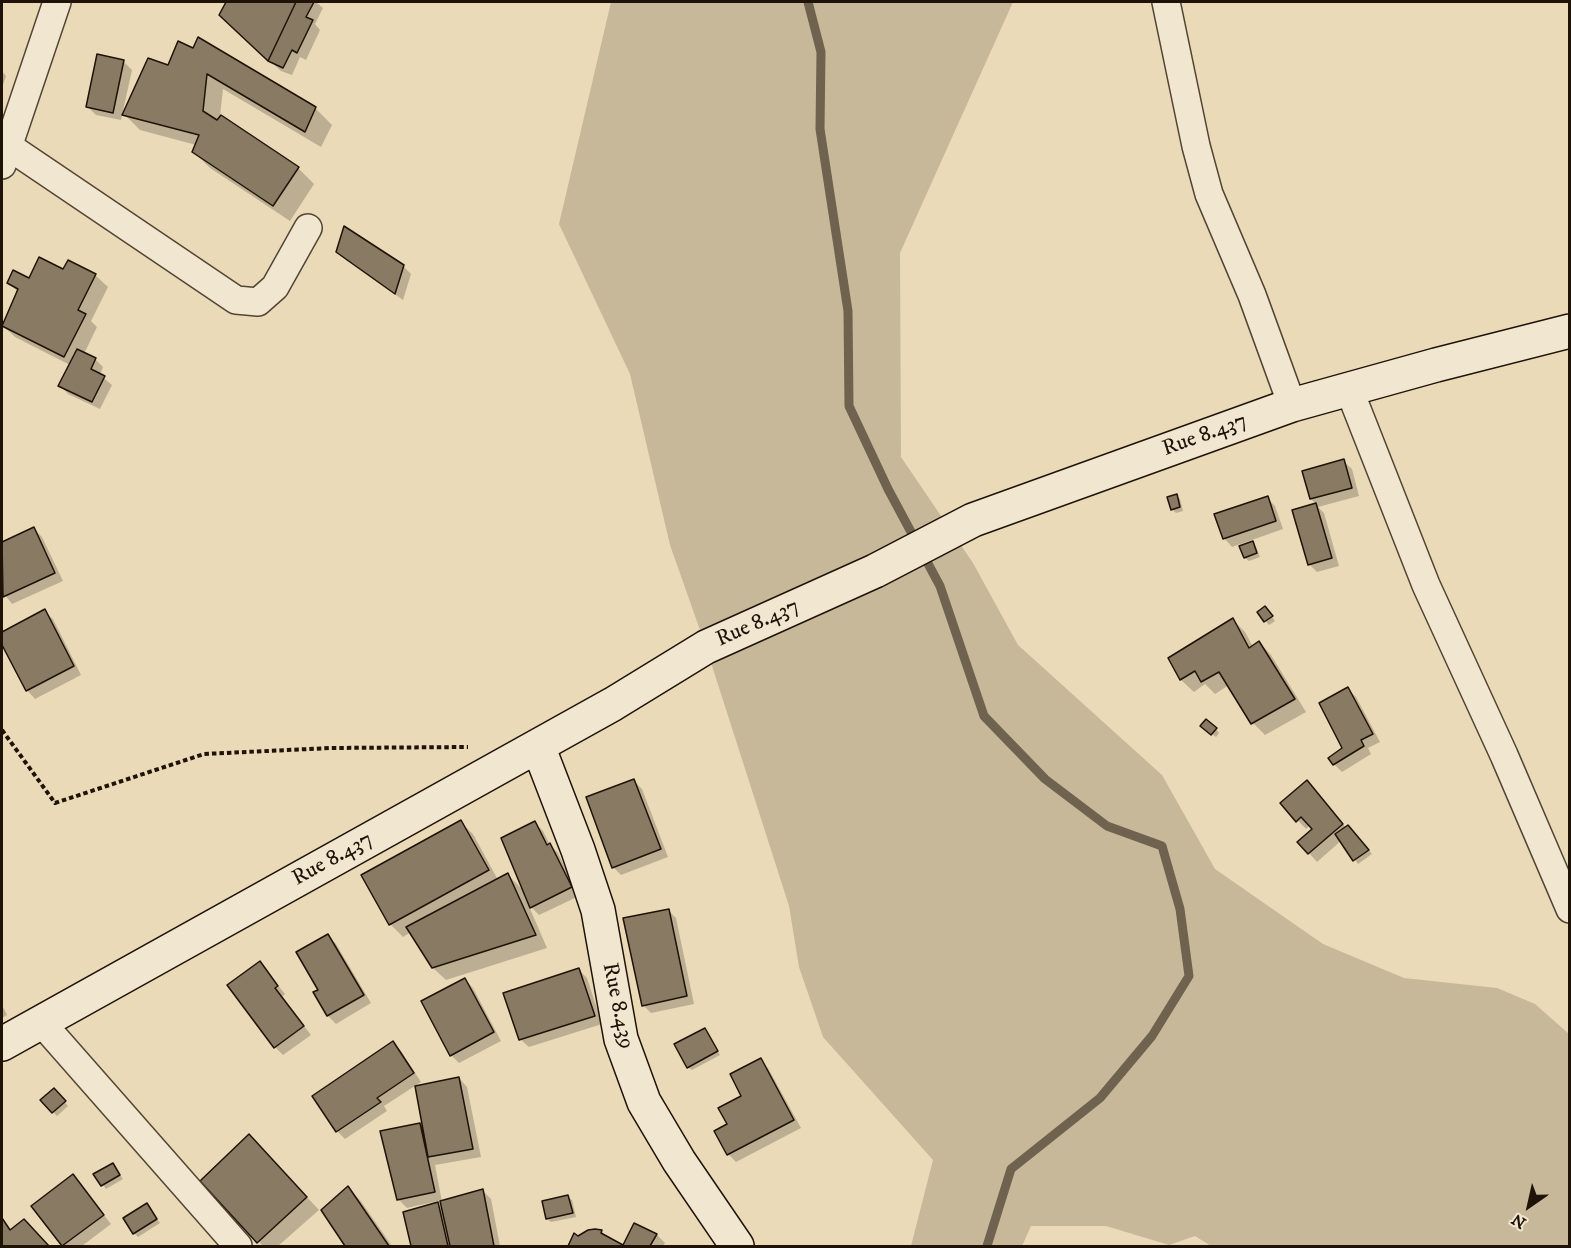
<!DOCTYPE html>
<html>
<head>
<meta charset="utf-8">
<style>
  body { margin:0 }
  #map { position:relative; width:1571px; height:1248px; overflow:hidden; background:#eadab8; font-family:"IM FELL DW Pica",serif }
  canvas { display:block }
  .frame { position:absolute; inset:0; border:3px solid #1f1308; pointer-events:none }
  .north { position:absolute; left:1499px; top:1176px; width:60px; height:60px; -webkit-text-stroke:4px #f1e7d1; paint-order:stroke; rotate:214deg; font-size:16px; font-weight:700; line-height:24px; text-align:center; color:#1f1308 }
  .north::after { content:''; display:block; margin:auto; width:21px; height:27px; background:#1f1308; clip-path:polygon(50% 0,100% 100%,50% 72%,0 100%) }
</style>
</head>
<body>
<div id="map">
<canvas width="1571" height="1248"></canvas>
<div class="frame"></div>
<div class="north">N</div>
</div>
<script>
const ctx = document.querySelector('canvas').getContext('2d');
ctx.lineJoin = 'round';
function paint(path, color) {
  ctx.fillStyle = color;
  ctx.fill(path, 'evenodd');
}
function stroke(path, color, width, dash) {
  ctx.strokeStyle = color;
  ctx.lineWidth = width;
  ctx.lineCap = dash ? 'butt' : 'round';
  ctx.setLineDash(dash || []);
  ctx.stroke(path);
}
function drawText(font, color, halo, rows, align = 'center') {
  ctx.font = font + ' "IM FELL DW Pica",serif';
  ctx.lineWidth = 6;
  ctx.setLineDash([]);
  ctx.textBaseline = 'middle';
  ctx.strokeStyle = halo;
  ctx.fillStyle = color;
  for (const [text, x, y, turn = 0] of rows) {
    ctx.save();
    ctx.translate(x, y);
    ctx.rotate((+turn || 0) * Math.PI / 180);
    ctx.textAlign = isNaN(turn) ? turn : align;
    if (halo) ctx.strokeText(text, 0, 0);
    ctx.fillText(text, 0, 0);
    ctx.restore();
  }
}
paint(new Path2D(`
  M611 2H1013L900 253 901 457 973 563 1018 645 1162 775 1215 869 1323 944 1404 978 1497 988 1535 1004 1569 1034V1246H1211L1195 1236 1169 1245 1106 1226H1031L1022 1246H911L933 1160 823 1037 799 967 789 906 706 647 670 545 630 374 559 224Z`), '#c7b89a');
paint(new Path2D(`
  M228 2H316L323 8 315 24 320 30 306 60 300 57 292 75 281 71 221 15Z
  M179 43 315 108 332 125 321 147 223 89 220 116 298 168 314 184 290 221 210 168 194 152 196 145 140 130 124 114 169 66Z
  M123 61 132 70 121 120 96 115 88 107Z
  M2 71 6 76 2 88Z
  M338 252 403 266 411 274 403 300 346 260Z
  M64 271 95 275 108 287 91 321 97 327 84 354 95 359 103 367 100 375 112 385 100 409 68 394 60 385 70 365 15 337 2 325 18 292 9 283Z
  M1343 461 1352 469 1359 496 1318 507 1324 513 1339 566 1317 572 1309 564 1294 511 1317 505 1311 499Z
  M1176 496 1180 499 1183 511 1176 513 1172 509Z
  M1267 498 1275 506 1283 529 1232 547 1224 538Z
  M34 529 42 537 63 581 12 604 2 591V543Z
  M1253 543 1256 547 1260 557 1249 561 1245 558Z
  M44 611 53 619 81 675 35 699 27 690 2 641V634Z
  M1269 612 1275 621 1269 625 1259 613Z
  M1233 620 1245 632 1253 647 1259 642 1271 655 1306 712 1265 735 1253 723 1229 685 1215 694 1205 684 1194 692 1181 680 1170 658Z
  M1348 689 1356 697 1380 742 1368 748 1371 754 1342 772 1334 764 1344 748Z
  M1206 729H1216L1219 733 1216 737Z
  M634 781 642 789 668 857 621 875 613 867Z
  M1315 790 1346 828 1352 830 1372 854 1358 864 1342 840 1317 862 1309 853 1299 842 1314 829 1310 825 1306 829 1282 804Z
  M460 822 473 834 498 880 508 875 524 891 535 823 543 831 550 845 558 853 579 896 539 915 528 904 547 948 446 980 433 968 411 932 403 937 390 924Z
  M668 910 676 918 694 1004 651 1013 643 1005Z
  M328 936 336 944 371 1003 336 1024 328 1016 315 993 320 990Z
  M260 963 285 994 282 997 311 1035 283 1055 275 1047Z
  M579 970 587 978 602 1024 529 1047 520 1039Z
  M465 980 473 988 501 1041 459 1063 451 1055Z
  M2 1005 7 1015 2 1018Z
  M705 1030 720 1055 692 1070 688 1067Z
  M393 1043 401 1051 421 1082 384 1106 387 1111 345 1139 337 1131Z
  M760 1060 768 1068 801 1128 736 1162 728 1154 729 1125Z
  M459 1078 467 1087 481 1157 435 1165 442 1202 483 1191 491 1199 500 1246H413L405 1213 438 1204 444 1210 442 1200 407 1208 399 1200 419 1124 424 1129Z
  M54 1090 68 1106 57 1116 42 1101Z
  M262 1149 319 1210 278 1246H263L202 1181Z
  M113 1165 123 1179 106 1189 96 1175Z
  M73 1176 111 1224 82 1246H64L33 1206Z
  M348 1188 360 1200 392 1246H347L323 1210Z
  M568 1197 572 1200 576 1217 551 1222 547 1219Z
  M147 1205 160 1223 138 1237 134 1233Z
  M2 1217 12 1231 36 1234 48 1246H2Z
  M635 1225 657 1235 665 1243 663 1246H624Z
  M588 1231 602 1232 609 1239 623 1246H570V1244Z`), '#0003');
stroke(new Path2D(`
  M808 2 821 52 820 129 848 311 849 406 888 489 940 586 984 716 1045 779 1107 826 1162 846 1180 909 1189 976 1152 1036 1100 1098 1011 1169 987 1246`), '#6f624e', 9);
const building = new Path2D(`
  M226 2H296L268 61 219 15Z
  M296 2H314L306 17 313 20 297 53 292 50 283 68 268 61Z
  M198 37 316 107 305 132 207 74 203 111 217 120 221 115 299 167 273 206 192 152 199 135 122 115 148 58 168 65 178 41 193 48Z
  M97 54 124 60 113 113 86 107Z
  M344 226 404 265 395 294 336 252Z
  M39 257 63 269 68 260 96 274 78 310 86 314 64 357 2 326 18 289 7 283 13 270 29 278Z
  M77 349 96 358 91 369 105 376 92 402 58 386Z
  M1344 459 1352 488 1310 499 1302 471Z
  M1177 494 1180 507 1171 510 1167 497Z
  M1268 496 1276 521 1223 539 1214 514Z
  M1316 503 1332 558 1308 565 1292 510Z
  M34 527 55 573 3 597 2 542Z
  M1253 541 1257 553 1244 558 1239 546Z
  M1265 606 1273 616 1264 622 1257 612Z
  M45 609 74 666 26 691 2 645V632Z
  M1233 618 1249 648 1259 641 1295 699 1251 724 1219 672 1201 682 1195 671 1180 680 1168 658Z
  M1348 687 1373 734 1361 740 1364 746 1333 765 1328 758 1342 748 1319 703Z
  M1206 719 1217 728 1211 735 1200 726Z
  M634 779 661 849 612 868 586 797Z
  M1307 780 1343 824 1308 854 1297 842 1312 829 1301 817 1296 822 1280 803Z
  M461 820 489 870 389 925 361 875Z
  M535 821 547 845 550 843 572 887 530 908 501 838Z
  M1348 825 1369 850 1353 861 1335 834Z
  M508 873 536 935 432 968 406 927Z
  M669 909 687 996 642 1006 623 918Z
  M328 934 364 995 327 1016 313 992 318 990 296 952Z
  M260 961 278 986 275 988 304 1026 274 1048 227 985Z
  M579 968 595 1016 519 1040 503 993Z
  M465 978 494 1032 450 1056 421 1001Z
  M705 1028 718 1051 687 1068 674 1044Z
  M393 1041 414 1073 377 1098 381 1102 336 1132 312 1096Z
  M761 1058 794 1120 727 1155 714 1131 727 1124 718 1108 741 1096 730 1074Z
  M459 1077 473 1149 428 1157 415 1086Z
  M54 1088 66 1101 52 1113 40 1100Z
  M420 1123 435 1192 397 1200 380 1131Z
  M249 1134 307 1197 257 1243 200 1181Z
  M113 1163 120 1175 101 1186 93 1174Z
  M73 1174 104 1215 62 1246 31 1206Z
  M348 1186 389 1246H345L321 1210Z
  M483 1189 494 1246H450L440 1201Z
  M568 1195 573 1213 546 1219 542 1201Z
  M438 1202 448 1246H411L403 1212Z
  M147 1203 157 1219 133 1234 123 1218Z
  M2 1218 10 1230 24 1219 49 1246H2Z
  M634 1223 657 1234 650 1246H568L574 1233 578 1236 588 1230 595 1229 602 1230 601 1233 623 1245Z`);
paint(building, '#897a64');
stroke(building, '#1f1308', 1.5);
const street = new Path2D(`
  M1166 2 1196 146 1209 194 1252 295 1292 405
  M8 146 236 300 258 302 275 287 308 228
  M2 165 57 2
  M1349 389 1426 585 1504 755 1570 909
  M41 1022 238 1246`);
const secondary = new Path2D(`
  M538 746 578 850 598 910 621 1039 644 1102 679 1161 737 1246
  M2 1044 613 704 706 647 875 571 973 520 1292 405 1436 365 1570 331`);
stroke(street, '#524534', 30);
stroke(secondary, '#1f1308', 36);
stroke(new Path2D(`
  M2 730 55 803 204 754 330 748 468 747`), '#1f1308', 4, [4.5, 3]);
stroke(street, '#f1e7d1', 27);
stroke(secondary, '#f1e7d1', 33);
drawText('22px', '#1f1308', '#f1e7d1', [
  ["Rue 8.437",1205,436,-20],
  ["Rue 8.437",758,624,-24],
  ["Rue 8.437",333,860,-29],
  ["Rue 8.439",617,1006,78]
]);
</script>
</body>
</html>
